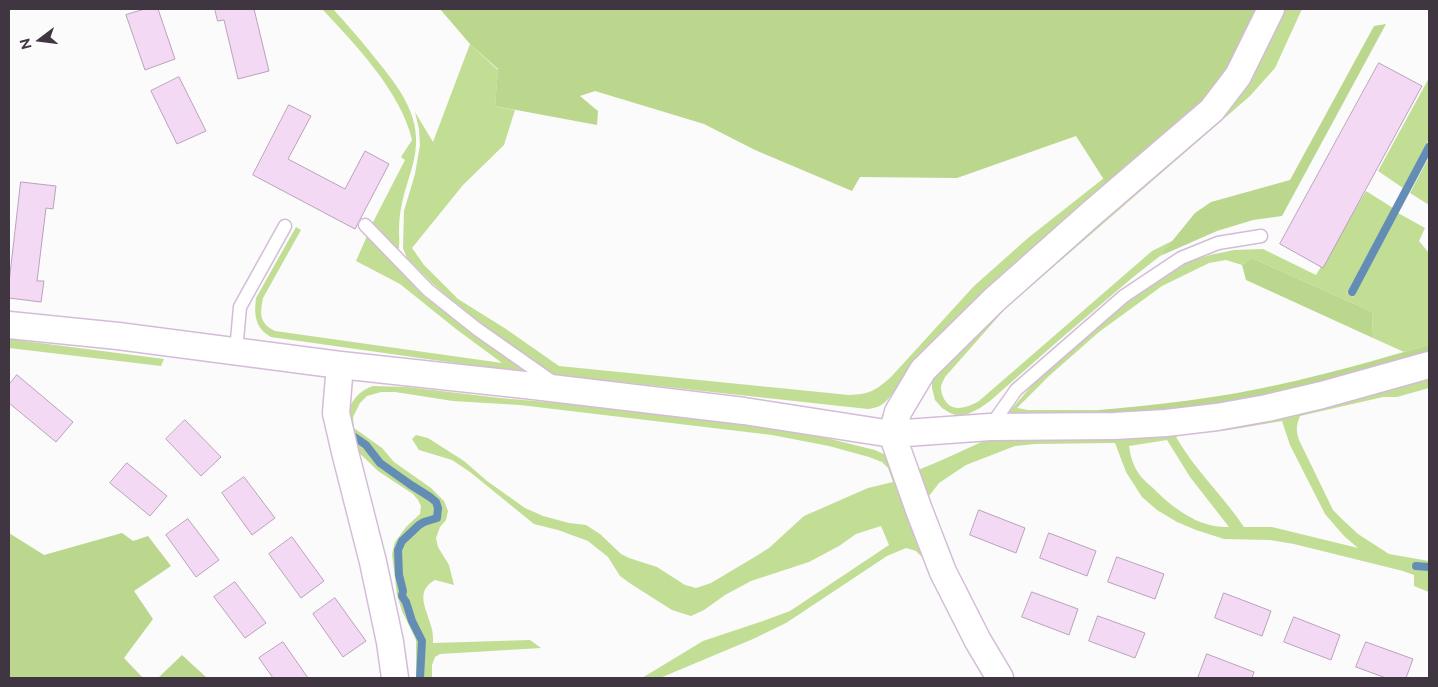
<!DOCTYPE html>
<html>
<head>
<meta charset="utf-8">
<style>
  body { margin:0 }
  #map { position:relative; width:1438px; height:687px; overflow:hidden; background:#fbfbfb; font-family:Raleway,sans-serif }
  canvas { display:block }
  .frame { position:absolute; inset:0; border:10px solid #403642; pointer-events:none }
  .north { position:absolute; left:15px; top:15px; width:50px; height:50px; -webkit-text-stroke:4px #fbfbfb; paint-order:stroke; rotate:255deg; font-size:14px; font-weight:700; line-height:20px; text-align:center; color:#403642 }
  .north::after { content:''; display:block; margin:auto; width:18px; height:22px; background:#403642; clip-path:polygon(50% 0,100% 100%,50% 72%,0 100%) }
</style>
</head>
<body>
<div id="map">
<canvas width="1438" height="687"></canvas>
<div class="frame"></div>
<div class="north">N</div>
</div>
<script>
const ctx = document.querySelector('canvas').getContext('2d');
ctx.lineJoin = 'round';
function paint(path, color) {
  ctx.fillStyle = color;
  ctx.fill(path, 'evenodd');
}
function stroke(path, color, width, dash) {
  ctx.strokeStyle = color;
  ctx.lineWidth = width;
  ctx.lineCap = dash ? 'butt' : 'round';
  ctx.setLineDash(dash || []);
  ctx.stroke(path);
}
paint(new Path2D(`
  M322 9H333C346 23 359 38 371 53 392 79 418 108 416 144 415 166 406 183 402 203 400 212 399 221 399 230 399 238 400 246 398 253L371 226 405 160 401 157 412 140C401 92 355 44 322 9Z
  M1278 9H1302L1275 68 1250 96 1005 309 945 377C944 380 941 384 941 388 941 395 946 405 953 407 961 410 972 405 979 401L1152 251 1174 240 1160 256 1132 278 1058 341 990 401 980 408 968 414 958 416 950 413 942 408 935 400 932 388V379Z
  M470 44 498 70 495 106 515 110 504 145 463 185 412 248 424 265 458 299 506 329 559 366 849 395C870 394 875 391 891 377L974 286 1028 238 1104 178 1108 186 898 386C888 399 885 407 868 409L629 383 557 378 502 340 472 318 432 283 407 258 403 248 404 211 415 174 420 145 419 129 415 112 433 142Z
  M1429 78V139L1403 188 1378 171Z
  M1429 157V205L1410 193Z
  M1366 191 1393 208 1347 293 1353 297 1398 213 1425 228 1419 241 1429 253V345L1404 352 1373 338 1372 312 1252 258 1242 265 1226 260 1209 263 1162 286 1099 332 1049 376 1017 408 1028 410H1099L1098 417 1016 415 1009 412 1034 383 1084 338 1151 283 1171 270 1190 261 1210 255 1234 250 1263 249 1316 275Z
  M296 227 301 230 263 298C260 314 259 323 275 331L502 363 456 329 400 284 356 261 367 236 424 296 489 346 533 374 271 337C255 328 254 315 256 298Z
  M9 339 164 359 161 366 9 348Z
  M1429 372V388L1397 397H1383L1300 416C1296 425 1296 431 1299 440L1333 510 1343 520 1358 534 1389 554 1429 561V565L1416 563 1411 567 1429 569V592L1414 586V575L1403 571 1294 544 1270 540 1224 539 1196 530 1177 522 1157 510 1142 497 1126 472 1115 443 1035 444 1015 446 966 465 939 483 929 496 922 486 918 470C941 461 963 450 986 440ZM1282 421 1290 445 1325 514 1344 536 1358 548 1272 527H1244C1223 496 1195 470 1176 437L1180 435 1229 430ZM1167 440 1190 477 1229 527C1199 528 1174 509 1154 489 1146 482 1138 475 1134 465 1131 459 1130 452 1129 446Z
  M373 386 407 387 500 398 662 412 798 431 875 450 894 459 926 561 916 551 906 548 887 556 786 623 753 639 660 678H642L703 641 763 621 790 611 889 545 881 526 856 534 839 546 809 562 751 581 725 595 704 610 691 616 672 610 631 584 620 576 608 557 588 541 558 530 534 524 470 472 452 460 419 450 412 439 416 435 428 438 464 461 487 481 525 508 543 516 569 523 586 525 600 534 621 554 629 558 657 567 685 585 696 588 711 583 753 558 769 548 804 516 868 488 893 482 888 468 882 462 869 457 829 446 772 435 520 405 453 401 395 392H381L367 396 360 403 353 417 354 428 382 448 394 462 431 488 444 501 448 511 446 520 440 527 436 538 438 547 449 565 454 585 435 580C414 592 427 609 431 626 433 631 433 637 433 643L530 640 541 648 440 654 435 657 432 665V678H422L424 641 421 632 413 621 404 595V584L401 574 400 551 403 542 420 526 439 519 440 507 438 501 425 490 412 484 381 462 367 443 351 433 347 412C353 399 359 391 373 386Z
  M349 436 365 446 379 465 409 487 429 498 434 503 436 508V517L424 520 418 523 400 540 396 550V563L397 575 400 585V596L404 603 410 623 417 634 420 642 419 678H416V640L402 611 397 595 392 554 395 542 406 527 420 514 421 506 418 500 413 494 378 471 350 444Z`), '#c2dd94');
paint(new Path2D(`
  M440 9H1259L1213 96 1108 186 1076 136 957 178 860 177 852 191 755 150 704 124 595 91 580 96 598 111 597 125 495 106 498 69 470 44Z
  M1386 24 1282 216 1253 220 1217 231 1160 256 1195 213 1211 202 1290 180 1374 26Z
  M1252 258 1372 312 1373 338 1246 280 1242 265Z
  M1429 345V354C1366 371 1302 389 1238 402 1192 411 1144 413 1098 417L1099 410C1158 405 1219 398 1277 385 1328 374 1379 359 1429 345Z
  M9 533 44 555 122 533 133 541 148 536 171 566 134 591 153 619 124 658 143 678H9Z
  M182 655 207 678H158Z`), '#bbd68d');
stroke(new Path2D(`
  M1352 292 1429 147
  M350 434 366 445 380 463 411 485 430 497 436 502 438 508 437 518 424 522 419 525 402 541 398 550 399 575 403 591 402 596 406 602 412 621 422 641 420 678
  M1416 566 1429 567`), '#648db6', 8);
const building = new Path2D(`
  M145 9H158L175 59 145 70 126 15Z
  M215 9H254L269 71 238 79 224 20 218 21Z
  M1379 63 1422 86 1323 268 1280 244Z
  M179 77 206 131 177 144 151 91Z
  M289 105 311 116 288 159 345 189 365 151 389 164 355 229 253 175Z
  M21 182 56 186 53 209 46 208 37 281H44L41 302 9 298V283Z
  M17 375 73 422 56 442 9 403V385Z
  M185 420 221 457 201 476 166 439Z
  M127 463 167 496 150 516 110 483Z
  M244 477 275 518 252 535 222 493Z
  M979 510 1025 528 1016 553 970 535Z
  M188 519 219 560 196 577 166 535Z
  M1049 533 1096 551 1087 576 1040 558Z
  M292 537 324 581 301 598 269 554Z
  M1117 557 1164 574 1155 599 1108 582Z
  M235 582 266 623 245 638 214 597Z
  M1032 592 1078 609 1069 635 1022 617Z
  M1224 593 1271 611 1262 636 1215 618Z
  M335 598 366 641 343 657 313 614Z
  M1098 616 1145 633 1135 658 1089 641Z
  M1294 617 1340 635 1331 660 1284 642Z
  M283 642 308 678H273L259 658Z
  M1366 642 1413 659 1406 678H1386L1356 667Z
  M1207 654 1254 672 1252 678H1198Z`);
paint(building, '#f4d9f4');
stroke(building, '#bba1bb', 1);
const service = new Path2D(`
  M365 225 428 290 477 329 554 383
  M236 351 240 307 285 226
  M990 427 1016 390 1124 296 1181 258 1218 243 1261 236`);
const minor = new Path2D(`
  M9 325 118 336 340 365 534 386 744 411 892 434 990 427 1114 426 1166 423 1217 417 1267 408 1322 395 1429 365
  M340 365 336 413 345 452 373 562 390 642 395 678
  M1000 678 978 641 943 572 919 510 892 434 898 412 923 370 994 300 1092 213 1212 110 1238 76 1271 9`);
stroke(service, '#d4bcd9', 15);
stroke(minor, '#d4bcd9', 29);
stroke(service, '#fff', 12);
stroke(minor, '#fff', 26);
</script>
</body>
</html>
